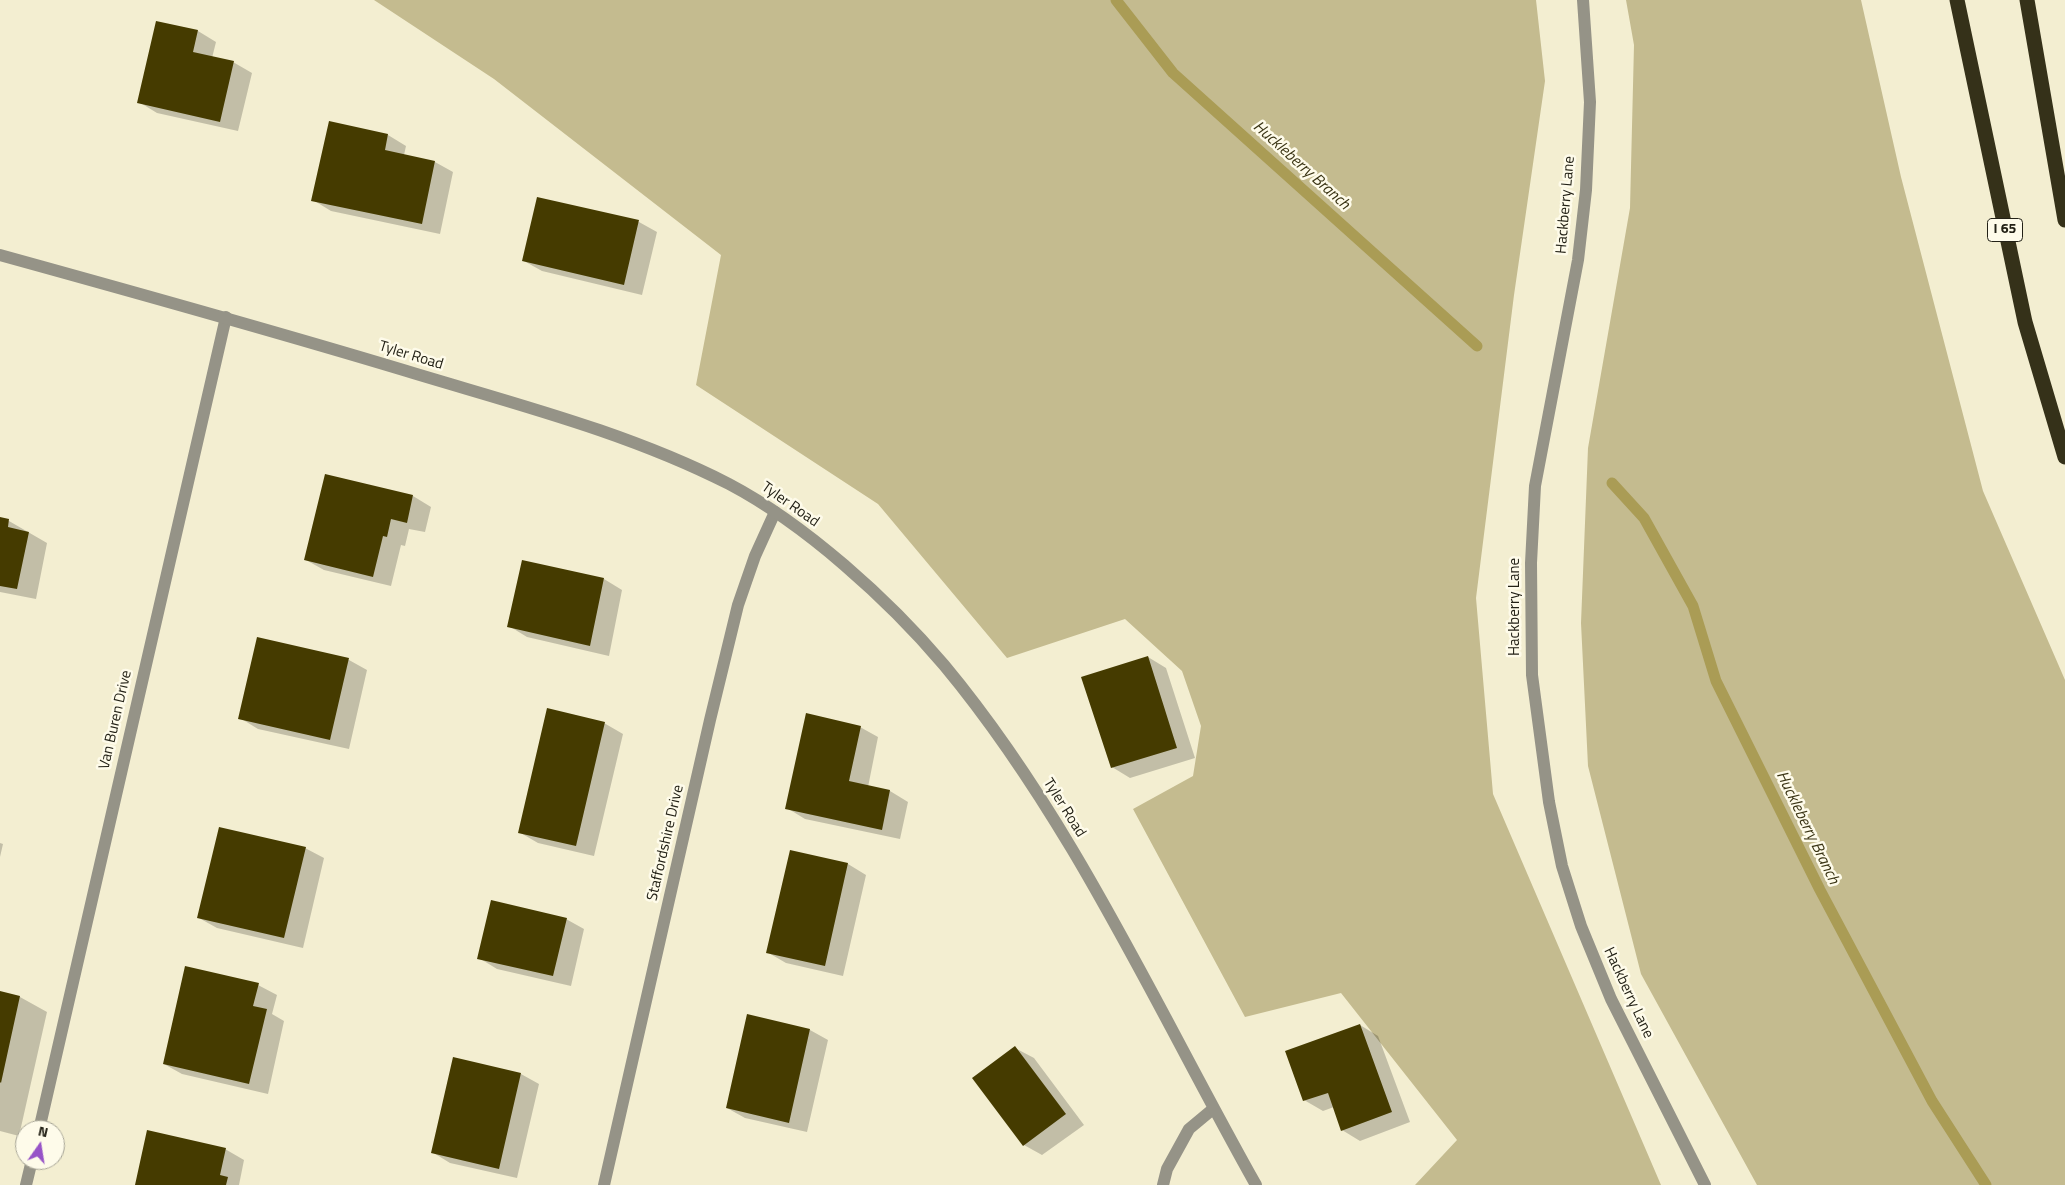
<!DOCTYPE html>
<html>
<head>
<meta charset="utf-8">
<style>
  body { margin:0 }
  #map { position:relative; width:2065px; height:1185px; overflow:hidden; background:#f3eed1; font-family:"Titillium Web",sans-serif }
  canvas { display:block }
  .north { position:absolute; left:15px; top:1120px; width:50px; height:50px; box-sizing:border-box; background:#fefbea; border:1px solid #a6a495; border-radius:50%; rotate:13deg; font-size:14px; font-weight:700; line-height:20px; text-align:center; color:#232116 }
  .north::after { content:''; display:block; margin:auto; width:18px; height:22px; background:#9753c7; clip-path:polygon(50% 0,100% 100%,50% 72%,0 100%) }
</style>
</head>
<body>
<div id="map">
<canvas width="2065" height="1185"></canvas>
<div class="north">N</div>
</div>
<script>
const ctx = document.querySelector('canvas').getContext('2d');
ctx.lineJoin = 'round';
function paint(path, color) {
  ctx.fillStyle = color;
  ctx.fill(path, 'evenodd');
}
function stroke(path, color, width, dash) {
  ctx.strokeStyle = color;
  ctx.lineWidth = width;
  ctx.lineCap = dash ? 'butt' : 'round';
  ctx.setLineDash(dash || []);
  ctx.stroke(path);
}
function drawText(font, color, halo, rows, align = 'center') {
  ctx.font = font + ' "Titillium Web",sans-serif';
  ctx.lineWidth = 5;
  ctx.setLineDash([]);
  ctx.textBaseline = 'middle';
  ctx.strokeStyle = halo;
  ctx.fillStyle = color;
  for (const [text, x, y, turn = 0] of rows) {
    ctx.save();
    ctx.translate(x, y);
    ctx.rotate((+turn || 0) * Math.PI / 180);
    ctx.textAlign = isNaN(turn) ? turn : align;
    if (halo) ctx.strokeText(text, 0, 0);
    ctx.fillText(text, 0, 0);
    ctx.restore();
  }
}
paint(new Path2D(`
  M374 0H1536L1545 81 1514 295 1476 598 1493 794 1661 1185H1415L1457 1140 1341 993 1245 1017 1133 809 1193 776 1201 726 1182 671 1125 619 1007 658 878 504 696 385 721 255 494 79Z
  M1626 0H1861L1901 177 1983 491 2065 680V1185H1757L1641 974 1588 766 1581 623 1588 448 1630 208 1634 45Z`), '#c4bb8f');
paint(new Path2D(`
  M157 22 198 31 216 42 212 58 233 62 252 73 238 131 157 113 139 102Z
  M388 135 406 146 404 155 435 162 453 172 440 234 331 211 313 200Z
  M639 222 657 232 642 295 542 271 524 261Z
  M413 496 431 507 425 532 409 529 405 546 401 545 391 586 324 570 306 560Z
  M0 519 9 521 47 543 36 599 0 592Z
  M604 579 622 590 609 656 527 637 509 626Z
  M258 639 349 660 367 670 349 749 258 729 240 718Z
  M1148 657 1166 668 1195 758 1130 778 1112 767Z
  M604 723 623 734 594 856 538 843 519 832Z
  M860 727 878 737 868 787 890 791 908 802 900 839 805 819 787 808Z
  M0 843 3 844 0 857Z
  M305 848 324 858 303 948 217 928 199 918Z
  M791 851 848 864 866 875 843 976 786 963 767 952Z
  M566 919 584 929 571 986 497 969 479 958Z
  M258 985 277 995 272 1014 284 1021 268 1094 182 1074 164 1064Z
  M0 992 20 997 47 1012 19 1136 0 1131Z
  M1360 1025 1378 1036 1410 1122 1360 1141 1342 1130 1334 1107 1323 1111 1304 1100Z
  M810 1030 828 1040 807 1132 745 1118 727 1108Z
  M1015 1048 1034 1058 1084 1125 1042 1155 1024 1145Z
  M521 1074 539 1084 517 1178 450 1163 432 1152Z
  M225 1149 244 1160 239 1185H136Z`), '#0003');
stroke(new Path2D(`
  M1116 0 1173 73 1477 346
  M1612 483 1644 518 1693 606 1716 681 1820 890 1932 1101 1986 1185`), '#aa9c55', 11);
paint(new Path2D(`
  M156 21 198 30 193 52 234 61 220 122 137 103Z
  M329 121 388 134 385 150 435 161 422 224 311 201Z
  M537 197 639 220 624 285 522 261Z
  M325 474 413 495 407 523 391 519 387 537 383 536 373 577 304 560Z
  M0 517 9 519 8 527 29 532 17 589 0 586Z
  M522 560 604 578 590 646 507 627Z
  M257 637 349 658 330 740 238 719Z
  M1148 656 1177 748 1111 768 1081 677Z
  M547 708 605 722 576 846 518 833Z
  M806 713 861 726 849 781 890 790 882 830 785 809Z
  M219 827 306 847 284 938 197 918Z
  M790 850 848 863 825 966 766 953Z
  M491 900 567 918 553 976 477 959Z
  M185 966 259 983 253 1006 267 1009 249 1084 163 1064Z
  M0 991 20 996 1 1083 0 1082Z
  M747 1014 810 1029 789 1123 726 1108Z
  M1360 1024 1392 1112 1341 1131 1328 1093 1303 1101 1285 1051Z
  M1015 1046 1066 1114 1023 1146 972 1078Z
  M453 1057 521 1073 499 1169 431 1153Z
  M147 1130 226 1148 220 1175 228 1177 226 1185H135Z`), '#453b00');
stroke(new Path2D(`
  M1583 0 1590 102 1586 190 1578 260 1535 486 1531 563 1532 675 1549 802 1562 866 1581 926 1611 999 1705 1185
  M39 1130 226 317
  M26 1185 32 1160
  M604 1185 710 720 738 605 755 556 775 512
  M1163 1185 1167 1169 1189 1129 1213 1109`), '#959387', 12);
stroke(new Path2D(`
  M0 255C134 292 267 329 400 369 511 403 625 431 729 484 805 524 889 600 944 665 1073 820 1158 1011 1256 1185`), '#959387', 12);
stroke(new Path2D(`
  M1957 0 2025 322 2065 457
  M2027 0 2065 220`), '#353119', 15);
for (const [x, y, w] of [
  [2005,230,35]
]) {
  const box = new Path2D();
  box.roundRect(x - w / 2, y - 11.5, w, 23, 4);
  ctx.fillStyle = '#fefbea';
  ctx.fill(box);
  stroke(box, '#232116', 1);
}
drawText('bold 14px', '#232116', null, [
  ["I 65",2005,230]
]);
drawText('15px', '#232116', '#fefbea', [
  ["Hackberry Lane",1566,205,-85],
  ["Tyler Road",411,356,17],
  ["Tyler Road",790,505,35],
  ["Hackberry Lane",1515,607,-90],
  ["Van Buren Drive",116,720,-77],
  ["Tyler Road",1064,808,58],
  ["Staffordshire Drive",666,843,-77],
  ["Hackberry Lane",1628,993,65]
]);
drawText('italic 16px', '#3a3414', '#fefbea', [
  ["Huckleberry Branch",1301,166,42],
  ["Huckleberry Branch",1807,828,64]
]);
</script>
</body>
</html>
